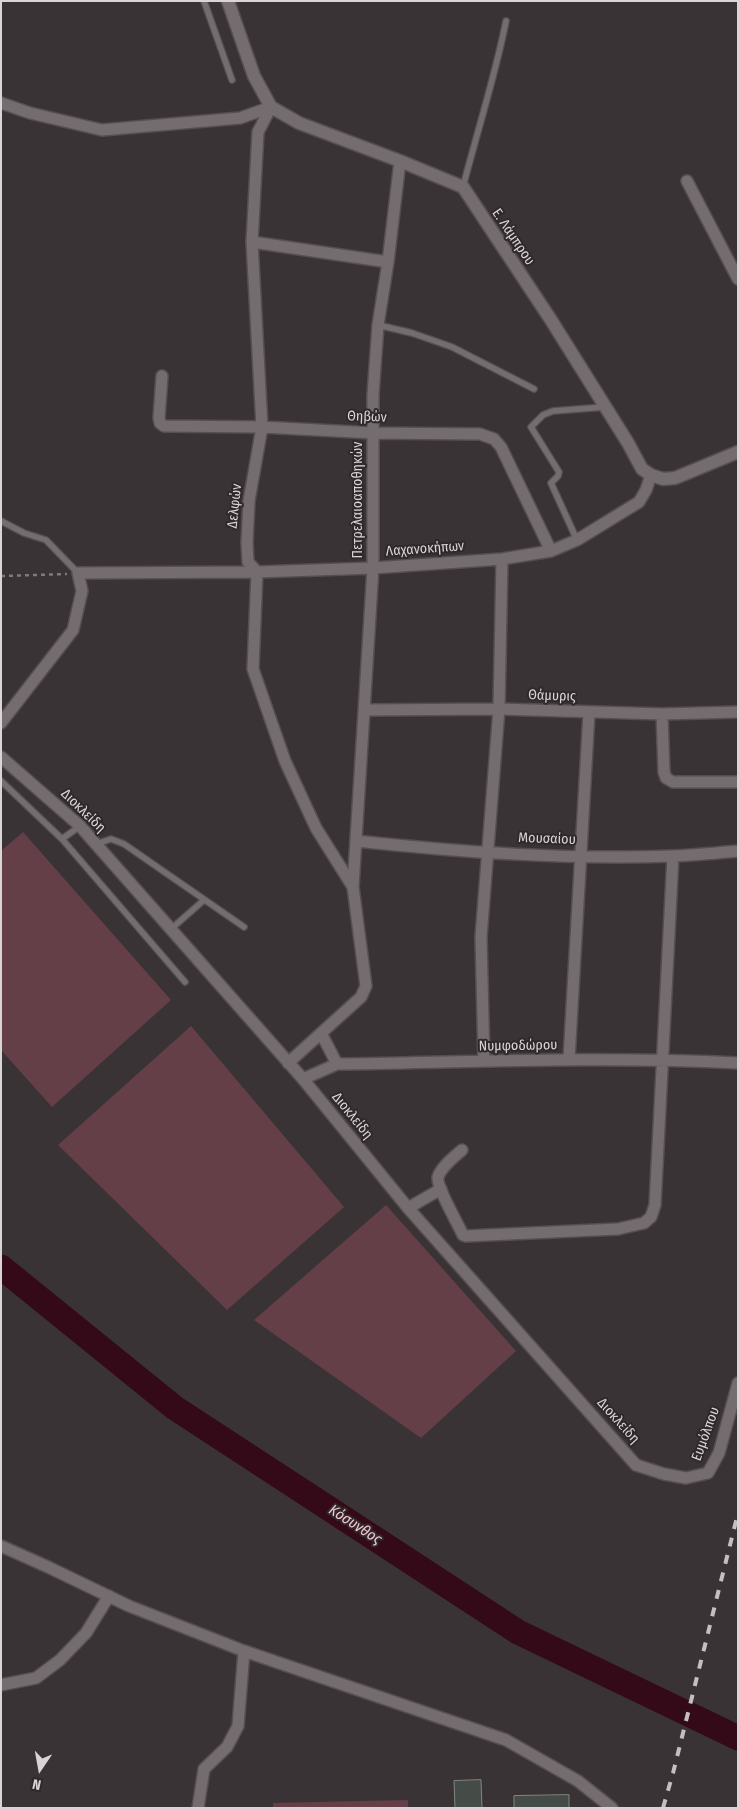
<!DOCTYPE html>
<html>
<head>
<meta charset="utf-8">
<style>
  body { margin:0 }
  #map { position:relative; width:739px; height:1809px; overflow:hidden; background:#3a3335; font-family:"Fira Sans Condensed",sans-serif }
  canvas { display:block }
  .frame { position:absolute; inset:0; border:2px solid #d9d4d5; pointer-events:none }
  .north { position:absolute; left:15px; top:1744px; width:50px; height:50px; -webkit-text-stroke:4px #30292b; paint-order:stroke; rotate:192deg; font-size:14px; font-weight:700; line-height:20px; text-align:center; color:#d9d4d5 }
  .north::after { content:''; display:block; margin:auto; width:18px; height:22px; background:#d9d4d5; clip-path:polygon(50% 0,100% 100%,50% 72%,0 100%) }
</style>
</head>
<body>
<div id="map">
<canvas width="739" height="1809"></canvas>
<div class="frame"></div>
<div class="north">N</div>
</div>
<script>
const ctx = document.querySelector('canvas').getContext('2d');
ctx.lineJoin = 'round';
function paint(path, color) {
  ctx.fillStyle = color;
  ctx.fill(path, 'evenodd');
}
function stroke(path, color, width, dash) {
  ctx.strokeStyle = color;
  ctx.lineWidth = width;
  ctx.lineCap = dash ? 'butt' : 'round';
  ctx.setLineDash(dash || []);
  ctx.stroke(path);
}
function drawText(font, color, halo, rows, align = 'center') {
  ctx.font = font + ' "Fira Sans Condensed",sans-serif';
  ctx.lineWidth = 4;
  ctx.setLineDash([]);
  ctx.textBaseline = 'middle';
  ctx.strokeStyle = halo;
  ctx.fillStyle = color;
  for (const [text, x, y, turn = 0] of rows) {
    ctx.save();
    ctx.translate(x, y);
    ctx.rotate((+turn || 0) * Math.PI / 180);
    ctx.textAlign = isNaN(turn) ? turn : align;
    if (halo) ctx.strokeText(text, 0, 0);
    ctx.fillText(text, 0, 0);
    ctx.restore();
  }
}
paint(new Path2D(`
  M23 832 171 1000 52 1107 1 1050V851Z
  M191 1026 344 1207 227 1310 58 1145Z
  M386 1205 516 1351 421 1438 254 1320Z
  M408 1800V1808H273V1803Z`), '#643f48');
stroke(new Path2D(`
  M1 1267 175 1408 518 1632 738 1738`), '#340a18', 25);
const building = new Path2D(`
  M481 1780 482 1808H455L454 1781Z
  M569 1795V1808H514V1796Z`);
paint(building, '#454b47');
stroke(building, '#808682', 1);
const service = new Path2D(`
  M204 1 232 80
  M463 187C477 132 495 77 506 21
  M378 325 412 333 452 347 534 389
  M1 521 24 533 46 540 78 573
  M577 540 551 483 558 476 559 472 531 427 543 415 553 411 605 407
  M1 781 62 839 185 982
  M62 839 80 826
  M96 844 111 839 124 844 244 927
  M171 929 204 900`);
const minor = new Path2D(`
  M1 103 30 113 102 130 240 118 271 107
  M271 107 258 132 252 242 262 427 249 501 247 543 248 562 257 572 253 669 285 761 316 828 353 887
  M687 181 738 279
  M252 242 388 262
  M162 376 159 418 160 423 164 426 262 427 373 433 480 434 494 439 501 447 551 551
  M365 710 499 709 662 714 738 712
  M662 714 664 772 666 778 673 782H738
  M1 723 73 630 82 591 78 573 257 572 373 568 502 559 551 551 577 540 639 502 646 490 651 475
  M1 757 80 826 303 1079 408 1208 636 1465 664 1474 686 1478 708 1473 719 1453 738 1383
  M356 841C461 852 568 860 673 856 695 855 716 853 738 851
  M321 1033 337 1064
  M569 1059 589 713
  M484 1061 481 937 499 709 502 559
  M288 1063 361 997 366 986 353 887 373 568V395L378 325 388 262 400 161
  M303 1079 337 1064C471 1062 604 1056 738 1063
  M462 1150C454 1157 441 1167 438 1177 436 1186 458 1224 463 1235L466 1236 618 1229 644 1223 651 1217 655 1205 673 856
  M408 1208 441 1189
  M1 1546 48 1567 129 1606 244 1651 506 1740 578 1781 612 1808
  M1 1685 36 1678 60 1660 86 1633 109 1596
  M198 1808 204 1769 227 1747 238 1726 244 1651`);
const tertiary = new Path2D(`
  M228 1 254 76 271 107 299 123 400 161 463 187 551 320 628 443 642 469 651 475 663 479 675 478 738 452`);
stroke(service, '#554f50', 8);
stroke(minor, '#554f50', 14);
stroke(tertiary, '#554f50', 15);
stroke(new Path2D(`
  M1 576 67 574`), '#7f797a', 2.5, [4, 4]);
stroke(service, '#746c6e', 5.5);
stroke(minor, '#746c6e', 11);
stroke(tertiary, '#746c6e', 12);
stroke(new Path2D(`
  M663 1808 673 1773 738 1513`), '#c4bfc0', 4, [9, 9]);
drawText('14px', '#d9d4d5', '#30292b', [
  ["Ε. Λάμπρου",513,237,56],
  ["Θηβών",367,417,2],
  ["Πετρελαιοαποθηκών",358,500,-90],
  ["Δελφών",235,506,-84],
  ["Λαχανοκήπων",425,549,-4],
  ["Θάμυρις",552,696,2],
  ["Διοκλείδη",83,811,44],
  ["Μουσαίου",547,839,2],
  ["Νυμφοδώρου",518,1046,-1],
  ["Διοκλείδη",352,1116,51],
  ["Διοκλείδη",618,1421,48],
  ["Ευμόλπου",706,1434,-70]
]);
drawText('italic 15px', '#f8c5d0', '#30292b', [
  ["Κόσυνθος",355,1525,33]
]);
</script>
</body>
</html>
